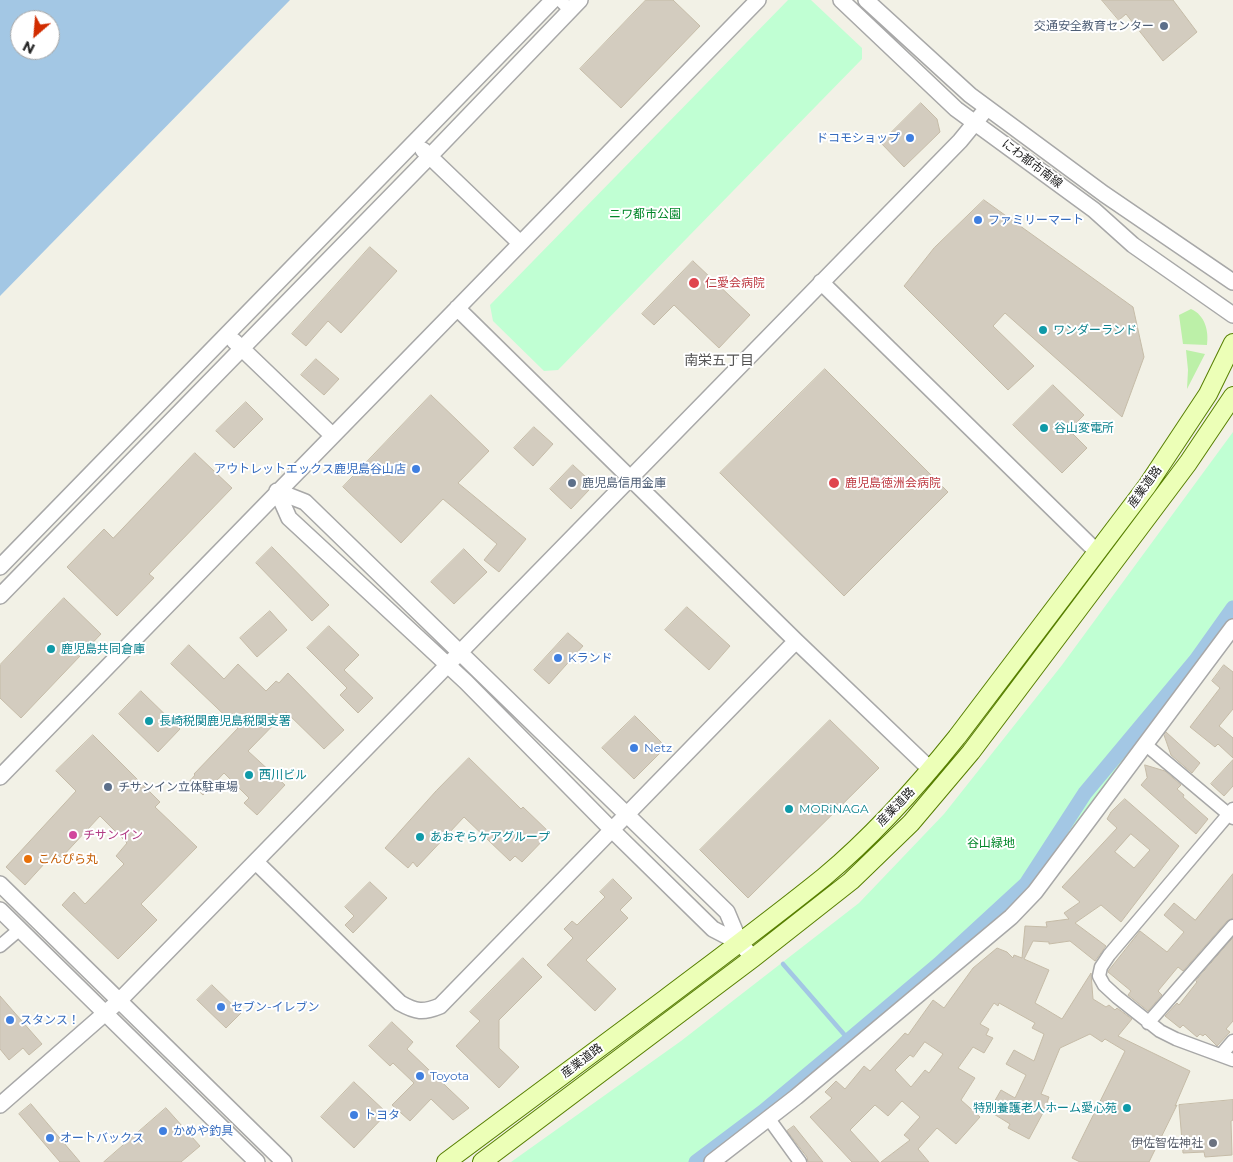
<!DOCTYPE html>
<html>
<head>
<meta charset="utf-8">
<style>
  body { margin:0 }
  #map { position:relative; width:1233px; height:1162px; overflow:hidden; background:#f2f1e6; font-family:Montserrat,sans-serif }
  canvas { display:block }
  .north { position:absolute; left:10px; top:10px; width:50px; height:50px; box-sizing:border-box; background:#fff; border:1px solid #a6a6a6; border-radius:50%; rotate:207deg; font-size:14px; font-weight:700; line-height:20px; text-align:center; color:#212121 }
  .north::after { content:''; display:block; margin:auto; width:18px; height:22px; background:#d12c00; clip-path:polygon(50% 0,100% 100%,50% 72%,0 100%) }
</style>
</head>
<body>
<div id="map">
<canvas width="1233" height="1162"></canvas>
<div class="north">N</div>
</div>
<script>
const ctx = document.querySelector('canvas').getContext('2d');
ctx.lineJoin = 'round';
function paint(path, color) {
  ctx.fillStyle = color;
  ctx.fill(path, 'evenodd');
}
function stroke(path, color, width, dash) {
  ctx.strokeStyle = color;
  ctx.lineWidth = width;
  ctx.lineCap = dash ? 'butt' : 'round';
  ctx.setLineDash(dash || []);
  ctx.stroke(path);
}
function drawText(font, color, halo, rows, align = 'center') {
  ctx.font = font + ' Montserrat,"Noto Sans JP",sans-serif';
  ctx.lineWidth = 4;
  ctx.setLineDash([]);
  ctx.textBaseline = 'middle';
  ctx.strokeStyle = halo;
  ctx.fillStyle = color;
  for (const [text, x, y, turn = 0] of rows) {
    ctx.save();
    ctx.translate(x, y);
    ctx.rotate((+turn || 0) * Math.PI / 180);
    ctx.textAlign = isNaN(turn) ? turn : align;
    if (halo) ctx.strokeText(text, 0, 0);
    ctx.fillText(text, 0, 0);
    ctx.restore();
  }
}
paint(new Path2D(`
  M1191 309C1205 315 1209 331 1207 345L1183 344 1179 315Z
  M1186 350 1205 354 1187 389 1188 370Z`), '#bcf0a8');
paint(new Path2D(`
  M788 0H811L862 48V59L558 370 544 371 493 321 490 305Z
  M1233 432V615L1028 886 941 966 766 1113 700 1162H511L681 1041 859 903 944 814 1062 665Z`), '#c0ffd3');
paint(new Path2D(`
  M0 0H290L0 296ZM20 20H50V50H20Z`), '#a3c7e4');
stroke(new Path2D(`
  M783 964 849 1040`), '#a3c7e4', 4.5);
stroke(new Path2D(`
  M696 1162 764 1111 849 1040 939 964 1026 884 1085 793 1196 660 1233 608`), '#a3c7e4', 15);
const building = new Path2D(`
  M646 0H673L700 26 621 108 580 69Z
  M1102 0H1173L1197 32 1163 61 1126 14 1119 20Z
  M921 103 937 119 940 132 904 167 881 143Z
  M984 200 1133 307 1144 357 1122 417 1005 313 993 326 1034 366 1008 390 904 286 934 248Z
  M370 247 397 271 341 333 328 321 306 346 292 334Z
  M693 261 750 315 719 348 674 305 654 325 642 314Z
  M316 359 339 379 324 395 301 375Z
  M825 369 948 492 844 596 720 473Z
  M1053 385 1084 415 1069 430 1087 448 1062 473 1013 425Z
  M431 395 489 451 458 483 526 539 499 572 484 560 497 544 443 499 401 543 343 487Z
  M246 402 263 419 234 448 216 431Z
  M534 427 553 444 533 466 514 448Z
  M195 453 232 488 149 574 154 578 117 616 67 567 104 529 113 538Z
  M573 465 587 478 589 490 571 509 550 489Z
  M272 547 329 605 312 621 256 563Z
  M464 549 487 572 454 604 431 582Z
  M64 598 101 634 21 718 0 698V665Z
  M687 607 730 646 709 670 665 630Z
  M270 611 287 630 257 657 240 638Z
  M329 626 359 655 344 670 373 698 358 713 340 695 347 688 307 648Z
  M568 633 583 646 549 684 534 670Z
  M189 645 224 679 238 664 266 691 276 681 279 683 288 673 344 730 324 749 286 712 248 751 285 785 257 815 244 803 249 798 224 773 203 795 189 782 195 775 194 774 238 728 171 664Z
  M1224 665 1233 672V709L1219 726 1233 738V758L1218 744 1215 747 1190 727 1220 688 1212 681Z
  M141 691 180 729 158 752 119 714Z
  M635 716 666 747 634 779 602 748Z
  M830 720 879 768 748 898 700 850Z
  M1166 732 1200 763 1192 773 1171 755 1164 735Z
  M93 735 160 802 155 807 197 847 141 904 157 920 118 959 62 905 74 892 85 904 124 864 116 856 127 843 100 816 61 858 55 852 25 885 6 867 76 791 56 771Z
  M469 758 521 809 523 807 550 833 522 862 515 856 510 861 464 817 417 867 413 862 408 868 385 848 436 791Z
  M1233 760V786L1224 796 1211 784Z
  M1145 765 1165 771 1181 785 1177 789 1184 795 1183 797 1208 819 1196 834 1141 785 1147 778Z
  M1125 799 1179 846 1121 922 1101 905 1075 923 1106 946 1095 961 1070 941 1049 944V942L1033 941 1024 959 1049 970 1035 1003 1042 1007 1062 1019 1091 973 1093 999 1106 1007 1109 1005 1115 1010 1117 1008 1132 1019 1118 1036 1190 1071 1175 1106 1177 1105 1149 1162H1080L1072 1158 1125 1051 1105 1039 1102 1042 1090 1034 1060 1048 1041 1094 1049 1097 1044 1111 1029 1139 1008 1128 1010 1124 989 1111 1001 1090 1015 1098 1026 1075 1006 1064 1014 1050 1034 1061 1044 1034 1032 1028 1035 1023 999 1003 998 1006 994 1003 980 1024 989 1029 986 1035 993 1038 984 1053 973 1047 958 1068 975 1078 961 1100 980 1117 956 1144 937 1128 918 1149 929 1162H881L910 1140 904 1135 920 1117 902 1101 888 1116 875 1105 850 1130 879 1162H852L810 1117 832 1098 825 1092 836 1081 845 1089 864 1066 870 1071 905 1033 908 1035 933 1000 944 1008 973 968 997 948 1007 952 1013 958 1014 955 1022 958 1025 926 1047 927 1046 922 1069 919 1064 913 1080 902 1062 887 1117 828 1107 819 1111 812ZM1131 834 1150 850 1134 868 1115 852ZM925 1042 943 1054 929 1073 925 1070 911 1087 895 1070 910 1055 913 1057Z
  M1233 874V918L1227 921 1183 971 1178 967 1158 991 1162 995 1148 1011 1128 995 1131 991 1108 972 1109 970 1140 931 1167 952 1184 932 1164 915 1174 903 1195 920Z
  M613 879 632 898 620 910 628 918 586 960 616 989 595 1011 547 965 573 938 564 929 572 921 577 925 605 897 600 892Z
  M370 882 387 898 353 933 345 925 354 916 345 907Z
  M1233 938V1021L1226 1029 1230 1032 1217 1046 1205 1034 1203 1036 1200 1034 1197 1037 1183 1025 1180 1028 1165 1016 1177 1003 1179 1005 1197 982 1196 981Z
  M523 958 542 977 499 1020V1048L519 1067 499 1088 456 1046 480 1021 470 1012Z
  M212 985 241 1013 226 1028 197 1000Z
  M0 996 42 1044 29 1055 23 1048 9 1060 0 1049Z
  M392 1022 413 1042 407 1049 469 1108 453 1120 431 1099 410 1121 392 1105 414 1083 393 1063 390 1066 369 1046Z
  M354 1082 387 1113 354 1148 321 1117Z
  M1233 1100V1120L1231 1121 1232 1155 1205 1157 1204 1152 1183 1153 1179 1105Z
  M31 1104 80 1162H60L19 1114Z
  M166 1108 200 1146 181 1162H104Z
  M794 1126 823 1162H808L807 1157 787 1131Z`);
paint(building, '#d3ccbf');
stroke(building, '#c5bba7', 1);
const minor = new Path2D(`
  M560 0 570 10
  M1146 745 1233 818
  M1233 809 1109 955 1101 967 1099 976 1104 985 1117 997 1160 1031 1176 1039 1233 1060
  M0 946 20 929
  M1148 1023 1233 926
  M1221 1055 1233 1041
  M769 1119 800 1162`);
const tertiary = new Path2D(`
  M841 0 956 109 1094 210 1133 245 1233 315
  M866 0 970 95 1104 194 1233 282
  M423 150 520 243
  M821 282 1097 552
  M457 308 796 641 931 770
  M234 341 332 435
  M277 491 305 502 727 912 740 943 753 958
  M277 491 289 518 466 682 612 830 713 929 740 943
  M0 567 553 0
  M0 596 430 156 580 0
  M0 777 758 0
  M256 862 400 1003C416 1012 423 1013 440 1006L796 641
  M0 884 284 1162
  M0 910 257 1162
  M0 1105 119 1001 960 141 987 108
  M712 1162 796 1097 1011 917 1035 892 1233 627`);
const secondary = new Path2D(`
  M446 1162C519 1108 592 1053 665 999 718 959 772 919 824 877 873 836 917 787 957 737L1147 486 1208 394 1233 343
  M482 1162 753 958 851 881 911 823 971 752 1056 639 1188 463 1233 396`);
stroke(minor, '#a8a8a8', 15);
stroke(tertiary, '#a8a8a8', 18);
stroke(secondary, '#577f00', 20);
stroke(minor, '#fff', 12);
stroke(tertiary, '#fff', 15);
stroke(secondary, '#ecffb7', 18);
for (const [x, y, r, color] of [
  [1164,26,5,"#5c6f8a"],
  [910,138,5,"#3f7fe0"],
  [978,220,5,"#3f7fe0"],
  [694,283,6,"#e0444e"],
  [1043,330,5,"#0f9aa8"],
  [1044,428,5,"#0f9aa8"],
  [416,469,5,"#3f7fe0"],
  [572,483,5,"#5c6f8a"],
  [834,483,6,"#e0444e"],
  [51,649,5,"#0f9aa8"],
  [558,658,5,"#3f7fe0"],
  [149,721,5,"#0f9aa8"],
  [634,748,5,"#3f7fe0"],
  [249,775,5,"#0f9aa8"],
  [108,787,5,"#5c6f8a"],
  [789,809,5,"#0f9aa8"],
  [73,835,5,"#d1479c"],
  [420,837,5,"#0f9aa8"],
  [28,859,5,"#e8710a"],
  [221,1007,5,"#3f7fe0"],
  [10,1020,5,"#3f7fe0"],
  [420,1076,5,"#3f7fe0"],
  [1127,1108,5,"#0f9aa8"],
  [354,1115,5,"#3f7fe0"],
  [163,1131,5,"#3f7fe0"],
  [50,1138,5,"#3f7fe0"],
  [1213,1143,5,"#6b7280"]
]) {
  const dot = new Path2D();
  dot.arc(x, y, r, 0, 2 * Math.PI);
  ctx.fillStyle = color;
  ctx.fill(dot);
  stroke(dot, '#fff', 2);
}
drawText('12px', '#4e5e75', '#fff', [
  ["交通安全教育センター",1154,26,"right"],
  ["鹿児島信用金庫",582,483],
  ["チサンイン立体駐車場",118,787]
], 'left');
drawText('12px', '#366cbe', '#fff', [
  ["ドコモショップ",900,138,"right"],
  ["ファミリーマート",988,220],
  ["アウトレットエックス鹿児島谷山店",406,469,"right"],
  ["Kランド",568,658],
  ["Netz",644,748],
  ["セブン-イレブン",231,1007],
  ["スタンス！",20,1020],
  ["Toyota",430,1076],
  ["トヨタ",364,1115],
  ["かめや釣具",173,1131],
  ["オートバックス",60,1138]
], 'left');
drawText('12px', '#212121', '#fff', [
  ["にわ都市南線",1032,164,37],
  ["産業道路",1145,487,-54],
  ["産業道路",896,807,-46],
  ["産業道路",582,1061,-37]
]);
drawText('12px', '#018729', '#fff', [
  ["ニワ都市公園",645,214],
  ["谷山緑地",991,843]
]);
drawText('12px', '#be3a42', '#fff', [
  ["仁愛会病院",705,283],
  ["鹿児島徳洲会病院",845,483]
], 'left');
drawText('12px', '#0d838f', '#fff', [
  ["ワンダーランド",1053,330],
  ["谷山変電所",1054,428],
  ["鹿児島共同倉庫",61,649],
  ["長崎税関鹿児島税関支署",159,721],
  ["西川ビル",259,775],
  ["MORiNAGA",799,809],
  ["あおぞらケアグループ",430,837],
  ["特別養護老人ホーム愛心苑",1117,1108,"right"]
], 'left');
drawText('12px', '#b23c85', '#fff', [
  ["チサンイン",83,835]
], 'left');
drawText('12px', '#c56008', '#fff', [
  ["こんぴら丸",38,859]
], 'left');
drawText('12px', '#5b616d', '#fff', [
  ["伊佐智佐神社",1203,1143]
], 'right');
drawText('14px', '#545454', '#fff', [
  ["南栄五丁目",719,361]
]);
</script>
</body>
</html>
